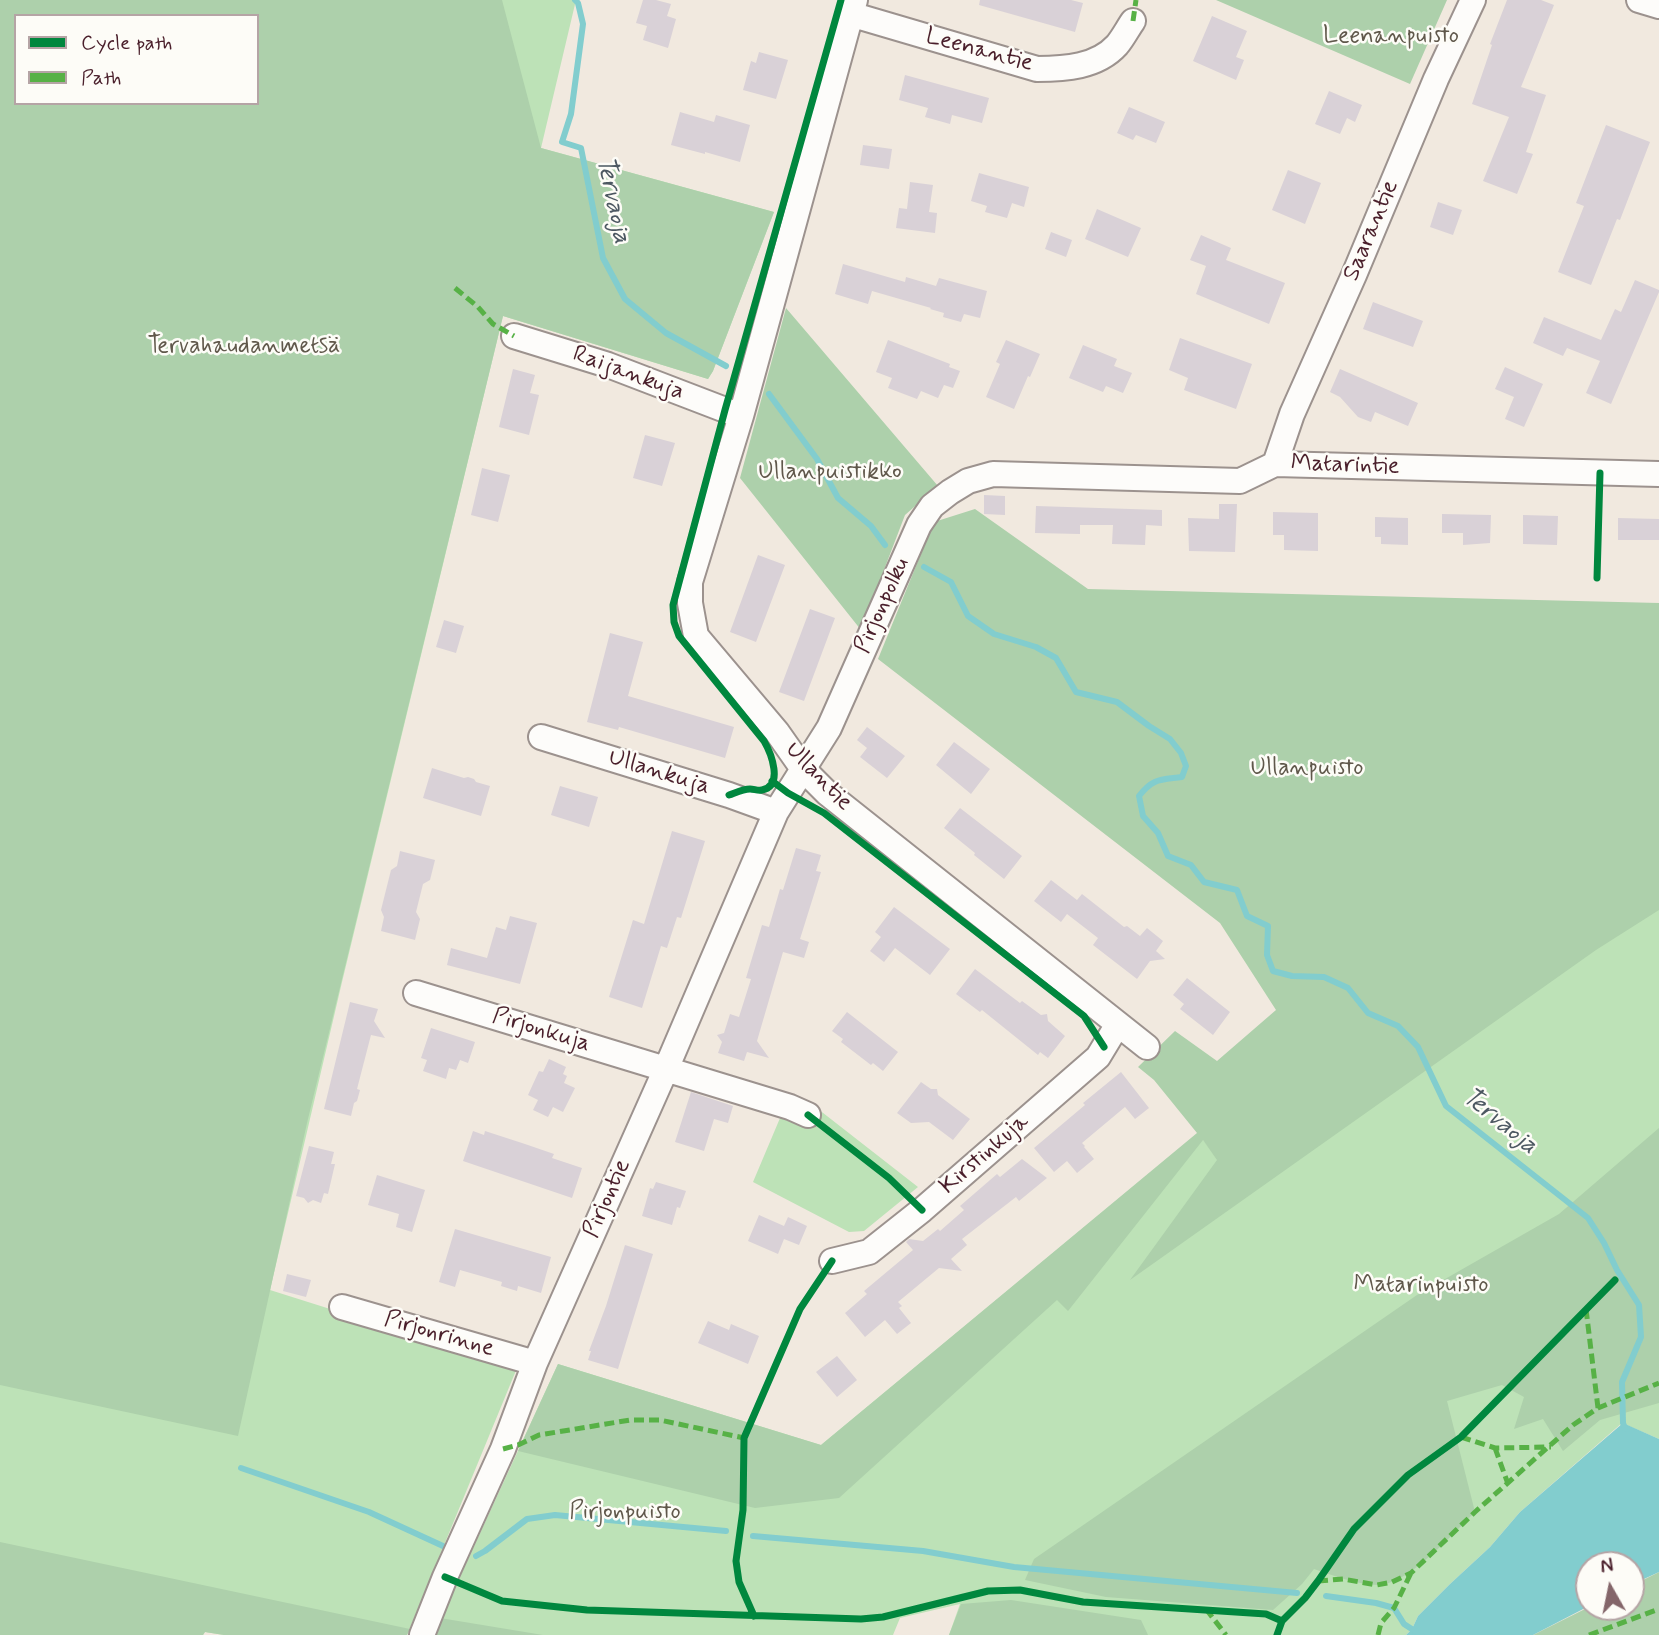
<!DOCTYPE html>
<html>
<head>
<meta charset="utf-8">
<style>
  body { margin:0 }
  #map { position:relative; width:1659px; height:1635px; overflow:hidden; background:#f1e9df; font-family:Mynerve,sans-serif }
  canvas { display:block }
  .legend { position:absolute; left:14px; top:14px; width:245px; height:91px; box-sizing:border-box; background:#fdfcf7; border:2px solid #b5a4a5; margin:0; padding:9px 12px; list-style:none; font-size:21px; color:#4a1f2b }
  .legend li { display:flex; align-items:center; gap:14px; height:35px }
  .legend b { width:35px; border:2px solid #b5a4a5 }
  .north { position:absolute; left:1575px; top:1551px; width:70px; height:70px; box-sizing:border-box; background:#fdfcf7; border:2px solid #b5a4a5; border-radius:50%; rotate:351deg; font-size:19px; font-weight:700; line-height:28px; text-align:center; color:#4a1f2b }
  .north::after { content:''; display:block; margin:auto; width:24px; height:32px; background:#84666a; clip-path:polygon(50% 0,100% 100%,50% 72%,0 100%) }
</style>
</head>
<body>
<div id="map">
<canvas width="1659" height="1635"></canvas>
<ul class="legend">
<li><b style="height:9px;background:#00873e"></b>Cycle path</li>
<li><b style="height:9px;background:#57b146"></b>Path</li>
</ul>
<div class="north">N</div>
</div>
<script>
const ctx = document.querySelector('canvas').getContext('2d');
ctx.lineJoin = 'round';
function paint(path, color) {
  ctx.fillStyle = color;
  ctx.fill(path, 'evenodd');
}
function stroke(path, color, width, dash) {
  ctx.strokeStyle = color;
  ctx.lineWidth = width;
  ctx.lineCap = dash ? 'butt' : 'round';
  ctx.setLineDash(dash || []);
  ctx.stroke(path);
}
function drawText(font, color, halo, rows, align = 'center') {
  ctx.font = font + ' Mynerve,sans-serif';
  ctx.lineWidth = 5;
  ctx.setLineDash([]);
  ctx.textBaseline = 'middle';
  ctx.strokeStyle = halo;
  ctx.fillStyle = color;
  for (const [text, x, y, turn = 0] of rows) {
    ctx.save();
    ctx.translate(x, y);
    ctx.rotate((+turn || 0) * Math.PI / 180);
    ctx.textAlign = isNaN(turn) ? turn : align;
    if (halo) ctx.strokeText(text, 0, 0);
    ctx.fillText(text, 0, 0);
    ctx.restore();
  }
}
paint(new Path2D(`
  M0 0H576L541 148 774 212 713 371 708 379 503 316 342 982 270 1290 517 1368 407 1635H224L205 1632 203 1635H0ZM16 16H257V103H16Z
  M1659 806V1439L1622 1423 1520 1512 1490 1547 1450 1584 1418 1616 1412 1629 1406 1635H949L960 1604 900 1618 893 1635H433L558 1364 821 1445 1198 1133 1218 1159Z
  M818 1109 918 1187 864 1231 849 1232 753 1182 783 1111Z`), '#bde2b7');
paint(new Path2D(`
  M0 0H502L541 148 774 212 713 371 708 379 503 316 307 1123 238 1436 0 1385ZM16 16H257V103H16Z
  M1216 0H1447L1410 84Z
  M786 308 938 486 905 515 861 630 740 478Z
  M975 509 1088 589 1659 603V910L1596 950 1130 1280 1217 1160 1203 1140 1068 1311 1057 1300 839 1498 755 1508 518 1451 558 1364 821 1445 1197 1133 1154 1080 1138 1067 1175 1031 1217 1061 1276 1010 1220 923 878 659 934 522Z
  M1659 1128V1403L1600 1420 1563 1451 1543 1419 1514 1429 1524 1397 1502 1385 1447 1401 1475 1512C1452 1534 1409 1585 1377 1585 1358 1585 1332 1575 1314 1569L1302 1584 1273 1610 1106 1597 1025 1580 1034 1559 1417 1295 1559 1214Z
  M0 1542 410 1629 407 1635H224L205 1632 203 1635H0Z
  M1659 1572V1635H1533L1589 1607H1631V1586Z
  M1011 1600 1141 1620 1148 1635H949L961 1604Z
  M440 1618 543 1635H433Z`), '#add0ab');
paint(new Path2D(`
  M1623 1423 1659 1439V1572L1631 1585V1565H1589V1606L1533 1635H1406L1412 1629 1418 1616 1450 1584 1490 1547 1520 1512Z`), '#82cdce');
stroke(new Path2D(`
  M575 0 578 3 583 24 571 114 562 142 581 148 603 258 625 299 666 333 726 366
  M769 394 817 459 838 498 871 526 885 545
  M924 567 951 582 968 616 994 634 1036 647 1056 658 1076 692 1117 702 1149 726 1170 739 1181 753 1186 766 1182 777C1160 780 1153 778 1139 796L1143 816 1158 833 1168 856 1191 865 1204 882 1237 890 1247 916 1268 926 1267 955 1273 971 1292 976 1324 977 1348 988 1368 1013 1398 1026 1418 1047 1446 1106 1588 1218 1604 1243 1617 1270 1639 1305 1641 1337 1622 1382 1623 1423 1625 1429
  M241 1468 369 1512 443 1546
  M753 1536 923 1551 1014 1567 1297 1593
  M476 1556 485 1551 527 1519 555 1515 726 1531
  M1326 1596 1376 1603 1394 1608 1404 1624 1421 1635`), '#82cdce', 6);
paint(new Path2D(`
  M643 0H656L671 4 667 16 676 19 668 48 643 40 647 26 636 23Z
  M980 0H1071L1083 3 1075 32 979 5Z
  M1507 0H1541L1554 5 1521 87 1546 95 1526 152 1533 154 1517 194 1483 181 1509 117 1472 104 1492 45 1490 44Z
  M1212 16 1247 31 1236 57 1244 60 1236 80 1193 61Z
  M759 52 788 60 776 99 743 90 751 61 756 63Z
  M905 75 989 98 982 123 952 115 950 124 925 117 928 108 899 100Z
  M1329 91 1362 105 1355 122 1347 118 1340 134 1315 124Z
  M1129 107 1165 122 1156 143 1136 135 1133 140 1117 133Z
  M680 112 714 122 716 115 750 125 740 162 705 152V154L671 145Z
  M1606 125 1650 142 1620 220 1617 219 1591 285 1558 272 1584 206 1576 203Z
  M863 145 892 149 889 169 860 165Z
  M1288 170 1321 183 1305 224 1272 210Z
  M979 173 1029 187 1024 207 1012 203 1007 218 985 212 987 206 971 201Z
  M910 182 933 185 929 212 937 213 935 233 896 228 899 208 907 209Z
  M1438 202 1462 210 1453 235 1430 227Z
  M1097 209 1141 228 1128 257 1085 239Z
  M1051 232 1072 240 1066 257 1045 249Z
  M1201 235 1231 248 1226 260 1285 283 1269 324 1196 294 1206 266 1190 260Z
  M843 264 905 282 906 277 936 286 939 278 987 291 980 318 964 314 961 322 943 317 944 313 930 309 931 308 872 291 868 304 835 294Z
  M1635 280 1659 290V292L1611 404 1586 393 1600 361 1567 348 1563 356 1533 343 1544 317 1601 340 1615 309 1621 312Z
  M1373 302 1423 321 1413 347 1363 329Z
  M1180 338 1252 364 1236 409 1184 390 1188 378 1169 370Z
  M888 340 950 364 949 367 960 371 953 388 944 385 938 398 921 391 917 399 888 388 892 378 876 372Z
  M1006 340 1040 354 1030 377 1028 376 1014 409 986 397 1000 364 996 362Z
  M1083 345 1117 359 1114 366 1132 373 1123 393 1106 386 1103 392 1069 378Z
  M1505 367 1543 384 1524 427 1505 419 1514 397 1495 389Z
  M513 369 535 375 530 393 539 395 529 435 499 427Z
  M1340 369 1418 403 1408 426 1375 412 1371 422 1358 417 1340 397 1330 392Z
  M645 435 675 443 662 486 633 478Z
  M482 468 510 475 498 522 471 515Z
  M984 495 1005 496V515L984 514Z
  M1219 504H1237L1235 552 1189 551 1188 518 1219 519Z
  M1036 506 1162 510V526L1146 525 1145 545 1112 544 1113 525H1080V534L1035 533Z
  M1273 512 1318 513V551L1284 550V535H1273Z
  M1442 514 1491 515 1490 543 1463 545V533H1442Z
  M1523 515 1558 516 1557 545 1523 544Z
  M1375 517 1408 518V545L1381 544V537H1375Z
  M1618 518 1659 519V540H1618Z
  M758 555 785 565 756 642 730 632Z
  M810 609 835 618 804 701 779 692Z
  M444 620 464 626 456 653 436 647Z
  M610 633 643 642 628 696 734 727 725 758 619 727 618 730 587 722Z
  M867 727 905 756 887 778 860 757 867 748 857 740Z
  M954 742 990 769 971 794 936 765Z
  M432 768 464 778 468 777 474 779 476 782 490 786 481 816 423 798Z
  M560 786 598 797 589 827 551 815Z
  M960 808 1022 856 1004 879 974 855 975 853 944 828Z
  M672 831 705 841 681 918 677 917 667 948 661 946 642 1008 609 997 633 920 644 924Z
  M796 848 821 855 816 871 821 872 800 939 809 942 804 958 783 952 757 1041 769 1058 747 1052 744 1061 718 1053 722 1042 717 1035 724 1033 730 1014 739 1017 751 979 746 978 762 925 769 927 780 889 783 890Z
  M400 851 435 860 430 880 423 884 416 912 420 919 415 940 381 931 384 917 381 910 391 870 397 866Z
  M1051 880 1077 900 1082 894 1124 927 1127 926 1140 936 1147 928 1163 941 1156 951 1165 959 1150 961 1137 979 1093 945 1098 938 1067 914 1061 922 1034 901Z
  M894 907 950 949 930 975 895 948 884 962 870 951 881 937 875 932Z
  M510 916 537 923 520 984 447 965 451 948 487 958 496 927 506 930Z
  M975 969 1020 1003 1022 1001 1041 1015 1047 1014 1048 1021 1065 1036 1048 1058 1040 1052 1038 1055 982 1010 980 1012 956 994Z
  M1187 978 1230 1012 1213 1035 1180 1009 1184 1004 1173 995Z
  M350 1002 378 1009 374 1021 385 1038 371 1035 357 1089 360 1090 357 1101 354 1103 351 1116 324 1109Z
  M847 1012 898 1052 883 1071 873 1063 871 1065 841 1042 843 1039 832 1031Z
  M431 1028 475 1042 468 1063 460 1060 456 1070 449 1068 446 1079 423 1071 427 1060 421 1058Z
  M549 1059 566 1067 563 1074 567 1076 564 1083 575 1088 563 1112 553 1107 548 1117 533 1110 538 1100 528 1095 539 1071 543 1072Z
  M1121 1072 1149 1108 1135 1119 1125 1107 1082 1143 1085 1146 1084 1147 1094 1159 1077 1173 1067 1161 1054 1172 1034 1148 1085 1105 1083 1103Z
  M921 1082 931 1089H937L938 1095 970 1119 953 1140 929 1122 911 1123 897 1113Z
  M691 1092 733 1106 728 1123 714 1119 704 1151 675 1142Z
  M473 1131 484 1135 485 1131 525 1144 554 1154 552 1158 582 1168 572 1198 463 1161Z
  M309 1146 334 1152 331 1164H335L328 1194 324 1193 321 1203 313 1200 308 1203 304 1198 296 1196Z
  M1022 1159 1047 1178 1019 1201 1016 1197 962 1239 967 1245 951 1259 962 1271 939 1268 898 1302 902 1306 899 1308 911 1323 897 1334 885 1320 865 1337 845 1313 867 1294 864 1291 913 1250 906 1242 909 1239 923 1241 938 1229 940 1231 964 1210 960 1206 997 1174 1000 1177Z
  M377 1175 425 1190 412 1232 396 1227 399 1214 368 1205Z
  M656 1182 686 1191 680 1208 677 1207 672 1225 642 1216 650 1188 653 1189Z
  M759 1215 784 1226 788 1217 807 1226 799 1245 784 1239 778 1254 748 1241Z
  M455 1229 551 1257 541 1293 518 1286 517 1291 501 1286 502 1282 460 1270 455 1287 439 1282Z
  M625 1245 653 1254 618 1369 588 1360 591 1351H589L606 1306Z
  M287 1274 311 1280 306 1297 283 1291Z
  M708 1321 729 1330 731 1324 759 1336 748 1364 698 1343Z
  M837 1356 857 1380 837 1397 816 1372Z`), '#d9d1d7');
const minor = new Path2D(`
  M855 0 741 416 690 582V603L696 636 777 732 803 769 827 793 1147 1047
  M1639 0 1659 6
  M850 14 1037 69C1065 69 1097 67 1117 45 1123 38 1128 28 1133 21
  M514 336 608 365 741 416
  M1275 464 1292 414 1354 275 1436 79 1473 0
  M541 737 729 795 776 812
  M416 993 790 1107 808 1115
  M832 1261 869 1252 922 1210 1098 1057 1118 1024
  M342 1307 535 1363
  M422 1635 445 1577 503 1449 535 1363 666 1069 776 812 829 728 919 525 932 506 950 492 968 481 993 474 1240 481 1275 464 1659 474`);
stroke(minor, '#9c928e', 28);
stroke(minor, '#fdfcfa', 24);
stroke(new Path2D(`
  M1133 21 1136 0
  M455 288 478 307 493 324 514 336
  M1586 1309 1598 1408
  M1461 1437 1495 1448 1551 1447
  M1495 1448 1508 1484
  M503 1449 518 1445 539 1435 630 1420H660L744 1438
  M1318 1581 1343 1579 1377 1585 1392 1582 1411 1573 1475 1512 1573 1425 1598 1408 1659 1383
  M1206 1609 1226 1635
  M1378 1635 1381 1623 1394 1608 1411 1573
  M1589 1635 1659 1609`), '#57b146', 5, [10, 5]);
stroke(new Path2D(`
  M1597 578 1600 473
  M772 781 788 793 824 813 1084 1016 1104 1047
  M729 795C735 793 743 789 750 789 754 789 758 791 762 790 784 786 771 753 764 741L679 636 674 622 673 605 725 410 841 0
  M808 1115 889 1178 922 1210
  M445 1577 502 1601 587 1610 861 1619 883 1617 988 1591 1020 1590 1083 1602 1266 1614 1282 1621
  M754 1616 739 1582 736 1561 743 1510 744 1438 800 1309 832 1261
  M1277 1635 1282 1621 1305 1598 1318 1581 1354 1529 1408 1475 1461 1437 1615 1280`), '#00873e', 7);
drawText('24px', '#60584b', '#fdfcf7', [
  ["Leenanpuisto",1391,37],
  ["Tervahaudanmetsä",244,347],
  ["Ullanpuistikko",830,473],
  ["Ullanpuisto",1307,769],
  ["Matarinpuisto",1421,1286],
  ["Pirjonpuisto",625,1513]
]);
drawText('24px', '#4a1f2b', '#fdfcf7', [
  ["Leenantie",979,51,15],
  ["Saarantie",1372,231,-67],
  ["Raijankuja",628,374,20],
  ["Matarintie",1345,466,2],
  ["Pirjonpolku",883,606,-66],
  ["Ullankuja",659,773,17],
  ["Ullantie",818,777,46],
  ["Pirjonkuja",541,1031,17],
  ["Kirstinkuja",985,1155,-41],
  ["Pirjontie",608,1199,-66],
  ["Pirjonrinne",439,1335,16]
]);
drawText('italic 26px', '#4d5862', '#fdfcf7', [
  ["Tervaoja",612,200,78],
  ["Tervaoja",1499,1122,39]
]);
</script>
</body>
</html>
